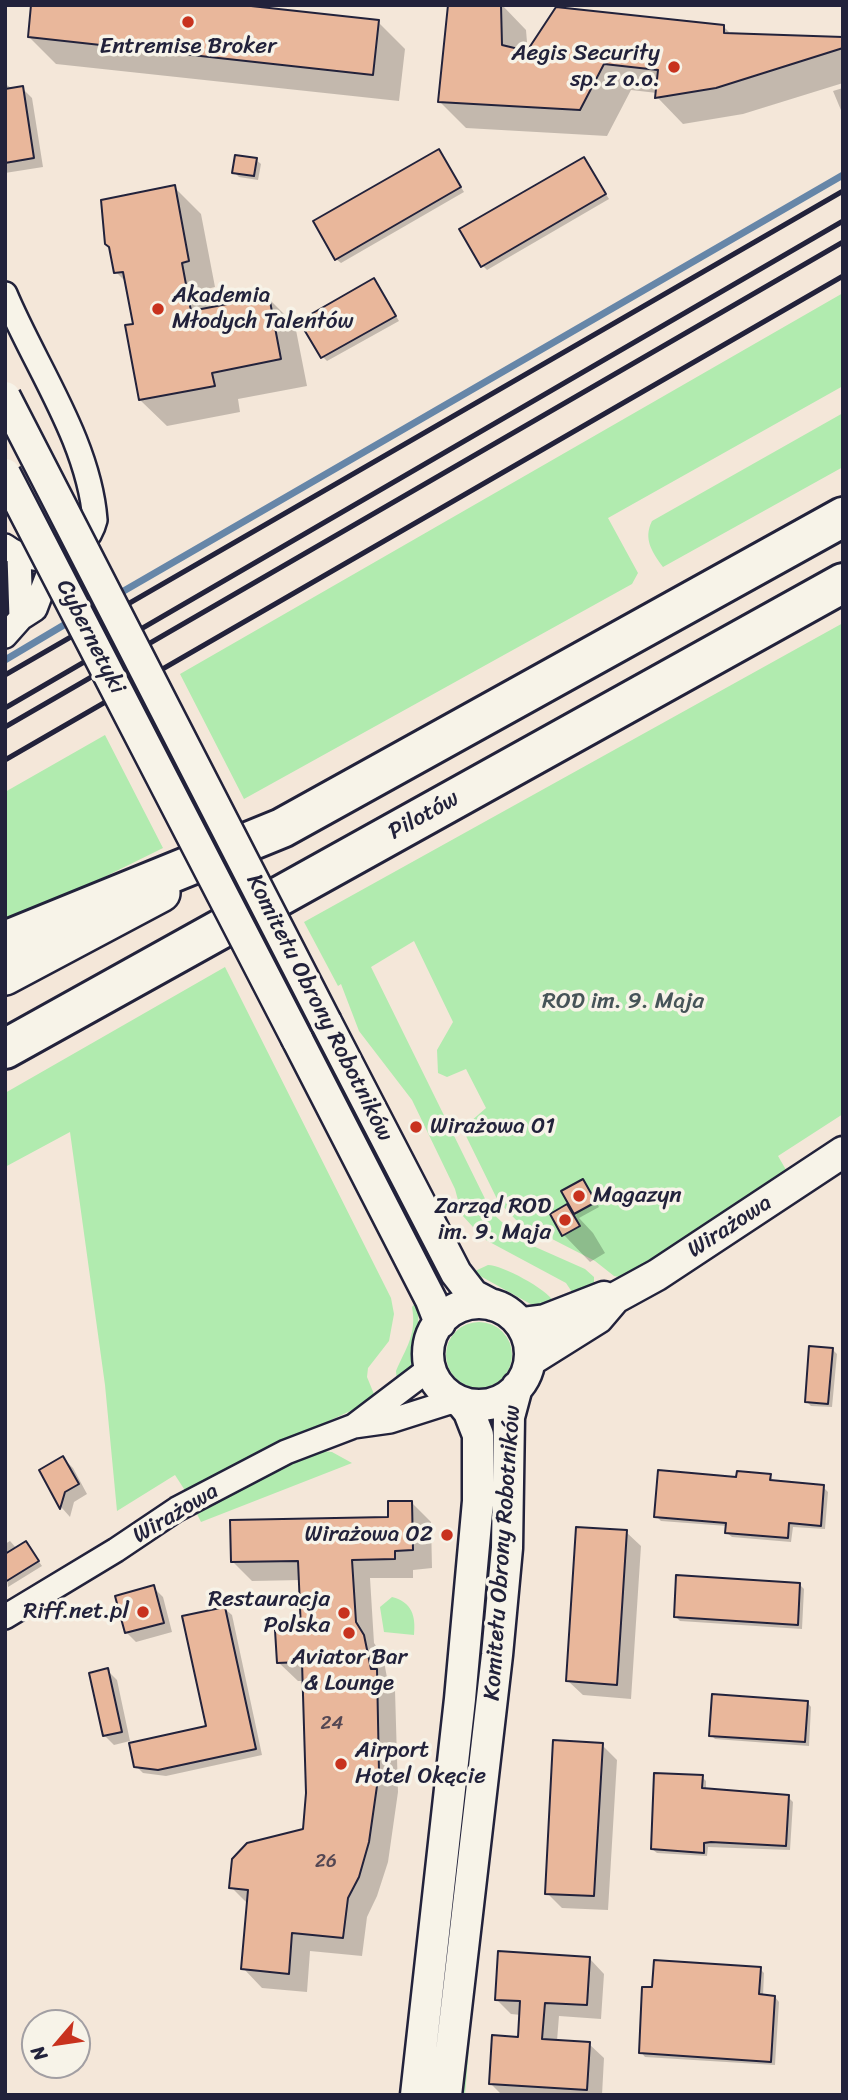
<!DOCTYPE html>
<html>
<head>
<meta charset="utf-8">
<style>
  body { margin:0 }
  #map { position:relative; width:848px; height:2100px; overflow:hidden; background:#f4e7d9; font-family:Sriracha,sans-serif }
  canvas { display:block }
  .frame { position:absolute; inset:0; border:7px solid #22223b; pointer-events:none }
  .north { position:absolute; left:21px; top:2009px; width:70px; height:70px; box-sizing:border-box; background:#f7f3e8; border:2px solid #a29fa3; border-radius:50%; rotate:241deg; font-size:19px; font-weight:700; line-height:28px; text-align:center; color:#22223b }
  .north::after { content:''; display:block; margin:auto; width:24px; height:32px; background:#c8321e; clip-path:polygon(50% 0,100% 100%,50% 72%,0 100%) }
</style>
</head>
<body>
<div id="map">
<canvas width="848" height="2100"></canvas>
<div class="frame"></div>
<div class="north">N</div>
</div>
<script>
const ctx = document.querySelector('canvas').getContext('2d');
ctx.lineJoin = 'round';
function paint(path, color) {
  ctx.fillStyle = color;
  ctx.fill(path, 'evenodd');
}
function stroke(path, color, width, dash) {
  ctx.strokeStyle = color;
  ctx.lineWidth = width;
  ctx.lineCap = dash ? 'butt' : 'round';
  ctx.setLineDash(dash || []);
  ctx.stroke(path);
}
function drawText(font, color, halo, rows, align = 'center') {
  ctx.font = font + ' Sriracha,sans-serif';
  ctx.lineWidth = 7;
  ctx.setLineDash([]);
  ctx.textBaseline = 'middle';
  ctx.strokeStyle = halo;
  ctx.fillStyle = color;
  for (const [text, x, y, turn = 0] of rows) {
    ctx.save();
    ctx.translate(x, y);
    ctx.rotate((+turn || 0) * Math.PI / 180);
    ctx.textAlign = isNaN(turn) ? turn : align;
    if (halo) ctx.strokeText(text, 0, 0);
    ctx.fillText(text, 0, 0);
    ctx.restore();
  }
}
paint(new Path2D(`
  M843 293V386L608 518 638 573 632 584 244 799 180 674Z
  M843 413V467L663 567C652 552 643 539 652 521Z
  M843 623V1114L778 1156 789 1175 623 1278 614 1276 595 1261 517 1221 498 1201 466 1136 470 1122 486 1108 466 1069 447 1077 438 1073 437 1050 453 1022 414 941 371 967 492 1213 524 1242 585 1269 594 1277V1285L576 1298 566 1283 484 1239 462 1215 455 1189 412 1100 359 1031 341 984 338 986 304 922Z
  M105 735 163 848 5 926V792Z
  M225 967 391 1298 394 1314 389 1341 368 1368 367 1377 376 1399 258 1454 186 1492 175 1475 117 1511 105 1385 70 1132 5 1167V1093Z
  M488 1265C502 1265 547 1289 554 1302L536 1307 473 1272Z
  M417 1301C422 1316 413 1360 408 1376L397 1383 396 1371C406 1348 417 1334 412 1307Z
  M446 1355a33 33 0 1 1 66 0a33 33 0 1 1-66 0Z
  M320 1451 332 1452 352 1463 201 1522 195 1510 287 1464Z
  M392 1597C412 1602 416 1616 414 1635L384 1632 380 1607Z
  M471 2024 465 2095H462Z`), '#b1ebaf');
paint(new Path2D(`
  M450 5H502L526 30 528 54 723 26 732 35 843 41V83L743 114 683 124 657 97V93L631 90 607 136 466 128 439 101Z
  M378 22 405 49 399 101 56 64 29 37Z
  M5 84 13 89 22 88 32 98 43 167 5 173Z
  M843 88V115L833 91Z
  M439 151 464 192 341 263 336 259Z
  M584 159 609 199 487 270 483 266Z
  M256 160 261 164 258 180 239 177 234 172Z
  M174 187 201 214 215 287 207 289 211 309 268 298 295 325 307 386 238 399 240 412 167 426 140 400 135 325 127 283 116 272Z
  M374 280 399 321 327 361 323 357Z
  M583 1181 599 1207 579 1218 593 1233 605 1253 590 1262 564 1235 552 1214 567 1206 577 1215 564 1192Z
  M832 1349 837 1354 832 1407 811 1406 806 1401Z
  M63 1458 73 1468 87 1494 74 1502 70 1517 62 1508 41 1471Z
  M770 1475 774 1482 823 1487 828 1492 825 1529 793 1527 791 1542 732 1537 727 1533V1526L661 1521 656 1516 738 1479Z
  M411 1502 431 1522 432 1568 413 1570V1578H370L374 1643 383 1656 388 1683 395 1690 398 1792 388 1862 377 1896 367 1917 362 1956 310 1951 307 1992 262 1988 243 1968 249 1905 231 1887 234 1859 242 1848 305 1830 308 1793 305 1681H298L278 1662 302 1631 301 1580 252 1581 233 1562 390 1519Z
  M626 1532 641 1546 631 1699 583 1695 568 1681Z
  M10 1541 17 1549 26 1543 42 1566 8 1587 5 1544Z
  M800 1585 804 1589 802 1629 680 1621 675 1616Z
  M153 1587 163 1597 172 1632 136 1642 126 1632Z
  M225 1609 232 1615 262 1755 166 1776 143 1773 136 1766 208 1728Z
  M107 1670 117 1680 130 1741 114 1745 104 1735Z
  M807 1702 811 1707 809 1746 715 1739 711 1735Z
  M602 1745 617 1760 608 1910 562 1908 547 1893Z
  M702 1777 706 1781V1790L788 1797 793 1802 790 1850 708 1847 707 1856 657 1853 652 1849Z
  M590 1959 604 1974 601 2019 559 2016 557 2041 589 2044 604 2058 602 2095H502L490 2083 520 2039 521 2015 511 2014 496 1999Z
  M760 1969 764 1973 763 1996 775 1997 779 2002 775 2065 645 2057 641 2052Z`), '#0003');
stroke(new Path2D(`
  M115 596 843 175
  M5 660 74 619`), '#6686a8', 7);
const building = new Path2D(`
  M31 5H242L379 20 373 75 28 37Z
  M448 5H501L502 45 527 51 556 7 724 25V33L843 37V48L716 88 655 98 658 70 604 64 580 110 438 102Z
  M23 86 34 158 5 163V89Z
  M439 149 461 187 335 260 313 221Z
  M235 155 257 158 254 176 232 173Z
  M584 157 606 194 481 267 459 229Z
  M175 185 189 261 182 263 191 311 269 296 281 359 212 373 215 386 139 400 125 325 133 324 123 272 114 273 109 247 105 244 101 200Z
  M374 278 396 316 321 358 299 321Z
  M583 1179 596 1202 574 1214 561 1191Z
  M567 1204 580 1226 562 1236 550 1214Z
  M809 1346 833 1348 828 1404 805 1402Z
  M63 1456 79 1484 65 1492 60 1509 39 1470Z
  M658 1470 736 1477 737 1471 771 1474 770 1480 824 1485 821 1526 789 1523 788 1538 725 1533 726 1523 654 1517Z
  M388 1501H412L413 1550 395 1551V1559L352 1560 356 1622 364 1635 371 1669H377L379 1772 369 1842 359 1877 348 1898 343 1938 292 1933 289 1974 241 1969 248 1890 229 1888 232 1859 247 1843 303 1829 306 1793 302 1662 277 1663 275 1630H301L298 1561 231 1562 230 1520 388 1517Z
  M576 1527 627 1530 617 1685 566 1681Z
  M26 1541 39 1561 5 1582V1554Z
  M676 1575 800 1583 798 1625 674 1617Z
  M154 1585 164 1623 125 1633 115 1596Z
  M225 1607 256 1749 158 1770 134 1767 129 1743 206 1726 182 1616Z
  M108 1668 122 1732 103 1736 89 1673Z
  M712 1694 808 1701 805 1742 709 1736Z
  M553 1740 603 1743 594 1896 545 1894Z
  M654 1773 703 1775 702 1788 789 1795 786 1846 711 1842 704 1843V1853L651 1849Z
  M498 1951 590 1957 587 2005 545 2003 542 2039 590 2042 587 2090 489 2084 492 2035 518 2037 520 2001 495 2000Z
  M654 1960 761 1967 759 1994 775 1996 771 2062 639 2053 642 1987H652Z`);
paint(building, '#e9b79b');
stroke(building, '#22223b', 2);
const minor = new Path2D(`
  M5 294C35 366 89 441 95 520 85 561 35 569 5 546
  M19 556 21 618
  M5 636 21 618 35 609 49 572V559
  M354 1426 429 1369
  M5 1617 116 1550 177 1509 286 1452 354 1426 390 1421 456 1400`);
const tertiary = new Path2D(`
  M326 1022 456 1273 473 1295 492 1305
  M297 1039 431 1300 440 1323
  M428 1354a51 51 0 1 1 102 0a51 51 0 1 1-102 0Z
  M522 1323 545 1320 604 1297
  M531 1360 598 1318 615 1298 657 1275 843 1152
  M416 2095 460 1699 478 1501V1435L469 1412 461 1402
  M446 2095 497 1655 507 1548 509 1417 517 1387`);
const primary = new Path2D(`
  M5 976 161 893`);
const motorway = new Path2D(`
  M5 941 282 828 843 517
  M5 1049 843 583`);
stroke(minor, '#22223b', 28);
stroke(tertiary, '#22223b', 35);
stroke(primary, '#22223b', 42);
stroke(motorway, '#22223b', 44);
stroke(minor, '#f7f3e8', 23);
stroke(tertiary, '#f7f3e8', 30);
stroke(primary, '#f7f3e8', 37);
stroke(motorway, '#f7f3e8', 38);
stroke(new Path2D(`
  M5 675 843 191
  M5 708 843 221
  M5 727 843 242
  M5 760 843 276`), '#22223b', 5);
const tertiaryBridge = new Path2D(`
  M5 397 326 1022
  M5 474 297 1039`);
stroke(tertiaryBridge, '#22223b', 35, []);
stroke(tertiaryBridge, '#f7f3e8', 30);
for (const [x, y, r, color] of [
  [188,22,7,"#c8321e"],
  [674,67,7,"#c8321e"],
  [158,309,7,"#c8321e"],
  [416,1127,7,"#c8321e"],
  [579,1196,7,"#c8321e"],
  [565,1220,7,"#c8321e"],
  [447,1535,7,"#c8321e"],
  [143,1612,7,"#c8321e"],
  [344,1613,7,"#c8321e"],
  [349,1633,7,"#c8321e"],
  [341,1764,7,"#c8321e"]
]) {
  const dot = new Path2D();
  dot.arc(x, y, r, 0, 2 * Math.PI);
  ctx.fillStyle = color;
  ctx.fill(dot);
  stroke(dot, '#f7f3e8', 2.5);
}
drawText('19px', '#544753', null, [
  ["24",332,1724],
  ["26",326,1862]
]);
drawText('23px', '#22223b', '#f7f3e8', [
  ["Entremise Broker",188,47,"center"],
  ["Aegis Security",660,54],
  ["sp. z o.o.",660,80],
  ["Akademia",172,296,"left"],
  ["Młodych Talentów",172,322,"left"],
  ["Wirażowa 01",430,1127,"left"],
  ["Magazyn",593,1196,"left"],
  ["Zarząd ROD",551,1207],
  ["im. 9. Maja",551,1233],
  ["Wirażowa 02",433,1535],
  ["Restauracja",330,1600],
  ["Polska",330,1626],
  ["Riff.net.pl",129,1612],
  ["Aviator Bar",349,1658,"center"],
  ["& Lounge",349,1684,"center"],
  ["Airport",355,1751,"left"],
  ["Hotel Okęcie",355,1777,"left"]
], 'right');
drawText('23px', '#22223b', '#f7f3e8', [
  ["Cybernetyki",90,637,63],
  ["Pilotów",424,816,-29],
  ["Komitetu Obrony Robotników",319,1008,63],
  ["Wirażowa",730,1227,-33],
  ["Wirażowa",176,1514,-31],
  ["Komitetu Obrony Robotników",503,1553,-86]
]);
drawText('23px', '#465458', '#f7f3e8', [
  ["ROD im. 9. Maja",623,1002]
]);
</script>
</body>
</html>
